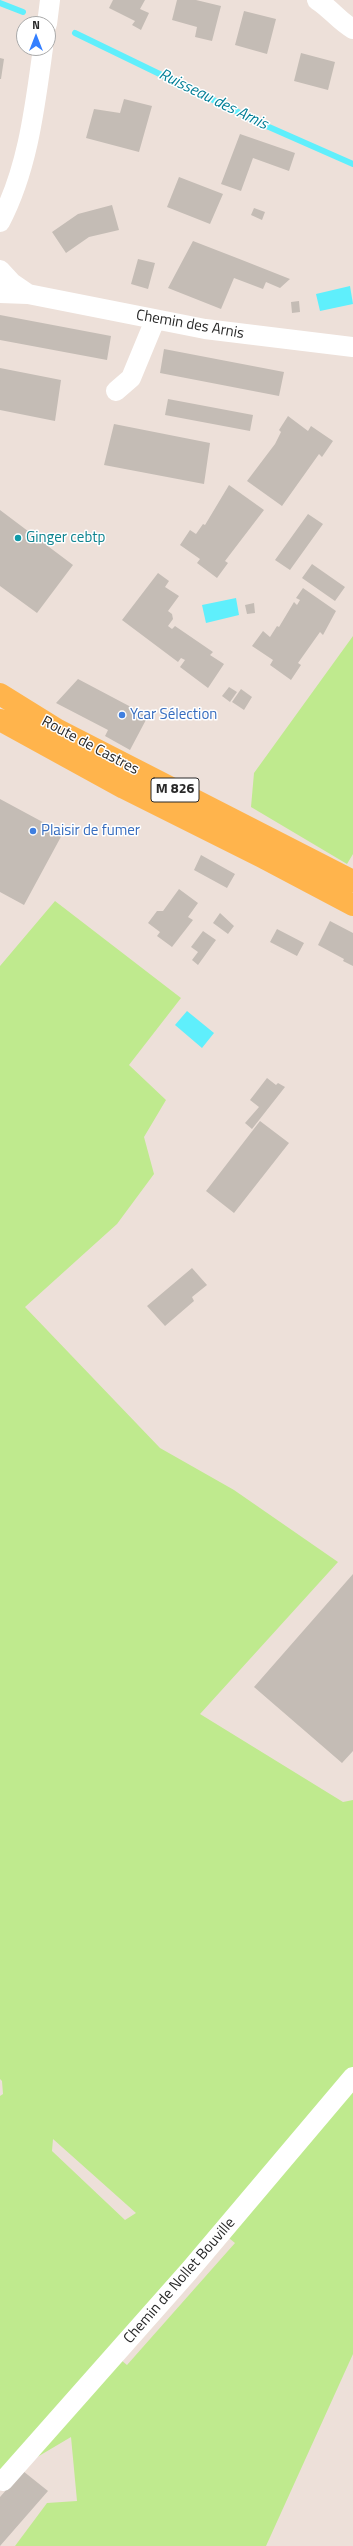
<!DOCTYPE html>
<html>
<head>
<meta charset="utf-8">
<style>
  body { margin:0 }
  #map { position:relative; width:353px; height:2546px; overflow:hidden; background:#ede0d9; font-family:"Titillium Web",sans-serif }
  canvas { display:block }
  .north { position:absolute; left:16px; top:16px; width:40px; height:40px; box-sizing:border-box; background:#fff; border:1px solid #a9a9a9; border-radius:50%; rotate:0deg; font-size:11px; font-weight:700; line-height:16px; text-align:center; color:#292929 }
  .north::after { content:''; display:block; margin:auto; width:14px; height:18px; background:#347fff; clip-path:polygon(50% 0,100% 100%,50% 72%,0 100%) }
</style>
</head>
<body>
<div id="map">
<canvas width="353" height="2546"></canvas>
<div class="north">N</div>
</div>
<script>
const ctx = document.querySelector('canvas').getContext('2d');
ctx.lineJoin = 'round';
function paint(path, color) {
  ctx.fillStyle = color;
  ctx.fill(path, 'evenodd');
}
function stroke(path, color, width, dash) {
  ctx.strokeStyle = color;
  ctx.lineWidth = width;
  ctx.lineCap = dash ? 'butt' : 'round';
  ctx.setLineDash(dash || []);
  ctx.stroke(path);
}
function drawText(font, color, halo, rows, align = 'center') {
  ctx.font = font + ' "Titillium Web",sans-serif';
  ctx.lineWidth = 3;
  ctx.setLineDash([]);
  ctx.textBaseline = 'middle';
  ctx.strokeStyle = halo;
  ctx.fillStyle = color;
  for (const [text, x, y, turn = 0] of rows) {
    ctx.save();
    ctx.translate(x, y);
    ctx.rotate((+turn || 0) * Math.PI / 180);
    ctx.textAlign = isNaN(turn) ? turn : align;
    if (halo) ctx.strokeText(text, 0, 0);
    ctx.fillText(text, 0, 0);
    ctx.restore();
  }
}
paint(new Path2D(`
  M353 636V854L347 864 251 807 254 773Z
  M55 901 181 998 129 1065 166 1100 144 1137 154 1174 117 1224 25 1307 160 1448 234 1490 338 1562 200 1714 343 1802 353 1800V2354L266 2546H15L47 2503 77 2501 71 2437 0 2479V2096L3 2094 2 2081 0 2079V966ZM53 2139 136 2213 125 2220 52 2151ZM224 2234 235 2243 127 2365 110 2351Z`), '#bfea8e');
paint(new Path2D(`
  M350 286 353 304 320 311 316 294Z
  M236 598 239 615 206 623 202 605Z
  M187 1011 214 1033 202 1048 175 1025Z`), '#5feffc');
stroke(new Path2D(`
  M0 3 23 12
  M75 33 269 127 353 164`), '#5feffc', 6);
paint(new Path2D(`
  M113 0H145L140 9 149 13 141 30 132 25 135 21 109 8Z
  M177 0H196L221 6 212 41 195 37 197 27 172 20Z
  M244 11 276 19 267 54 235 45Z
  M301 53 335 62 328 90 294 81Z
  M0 58 4 59 1 79H0Z
  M124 99 152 106 139 152 86 138 94 109 120 113Z
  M240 134 295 153 289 171 253 158 241 191 221 184Z
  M179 177 223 194 210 224 167 207Z
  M112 205 119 230 89 237 66 253 52 232 78 214Z
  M254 208 265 212 262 220 251 215Z
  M193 241 242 260 290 279 280 288 266 282 263 289 234 278 221 309 168 288Z
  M138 259 155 263 148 289 131 284Z
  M299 301 300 312 292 313 291 302Z
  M0 315 111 336 107 360 0 340Z
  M164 349 284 372 279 396 160 373Z
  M0 368 61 380 55 421 0 410Z
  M168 399 253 415 250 431 165 415Z
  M288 416 308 431 311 426 333 441 322 457 319 454 282 506 247 481 275 444 281 432 279 430Z
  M114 424 210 443 204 484 104 465Z
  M229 485 264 510 225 561 228 563 217 578 197 563 200 559 180 545 190 530 196 534 203 524 205 525Z
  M0 510 73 565 37 613 0 586Z
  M308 514 323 524 290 570 275 560Z
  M312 564 345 587 335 601 302 578Z
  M158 573 169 581 165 587 179 596 168 611 172 614 173 619 168 626 172 629 175 626 213 652 210 655 224 664 208 688 180 667 185 660 181 658 178 662 122 620Z
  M303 588 336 611 323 635 320 632 298 663 301 665 291 680 270 665 273 660 252 646 263 631 270 637 277 626 279 627 294 602 297 605 300 600 296 598Z
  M254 603 255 613 247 614 245 605Z
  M78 679 148 716 130 750 105 736 108 730 56 703Z
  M229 687 237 692 230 702 222 696Z
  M241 689 252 697 244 710 232 702Z
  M0 799 63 833 24 905 0 892Z
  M201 855 235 874 227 888 194 870Z
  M179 889 198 903 188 917 193 920 172 947 157 936 160 932 148 923 157 911H163Z
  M220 913 234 926 228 934 213 923Z
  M330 921 353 933V966L343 961 344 959 318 945Z
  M277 929 304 943 297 956 270 942Z
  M203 931 216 940 198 965 192 960 198 952 191 947Z
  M267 1078 276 1085 278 1083 285 1087 252 1129 245 1123 259 1107 250 1100Z
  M260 1121 289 1143 234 1213 206 1191Z
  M192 1268 207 1285 192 1297 194 1301 165 1326 147 1306Z
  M353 1574V1751L342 1763 254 1687Z
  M23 2471 48 2491 0 2546V2497Z`), '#c4bcb5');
stroke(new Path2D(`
  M317 0C331 9 339 21 353 29
  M47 24 50 0
  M0 222C28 169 35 106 43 48
  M0 270 12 283 28 294
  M0 293 28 294 205 329 353 347
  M116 391 131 378 155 320
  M3 2481 189 2271 353 2077`), '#fff', 20);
stroke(new Path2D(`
  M0 694 58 730 353 881
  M0 720 124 788 262 857 353 905`), '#ffb44c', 22);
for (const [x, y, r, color] of [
  [18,538,4,"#0f9aa8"],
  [122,715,4,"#3f7fe0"],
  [33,831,4,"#3f7fe0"]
]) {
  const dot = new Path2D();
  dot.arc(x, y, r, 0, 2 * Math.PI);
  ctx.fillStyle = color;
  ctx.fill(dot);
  stroke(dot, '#fff', 1.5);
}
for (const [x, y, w] of [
  [175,790,48]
]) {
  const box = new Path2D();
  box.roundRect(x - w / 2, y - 12, w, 24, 3);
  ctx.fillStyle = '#fff';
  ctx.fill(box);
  stroke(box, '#292929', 1);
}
drawText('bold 14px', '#292929', null, [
  ["M 826",175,790]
]);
drawText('15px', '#292929', '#fff', [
  ["Chemin des Arnis",190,325,10],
  ["Route de Castres",90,746,28],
  ["Chemin de Nollet Bouville",180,2281,-49]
]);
drawText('15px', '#0d838f', '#fff', [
  ["Ginger cebtp",26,538]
], 'left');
drawText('15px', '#366cbe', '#fff', [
  ["Ycar Sélection",130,715],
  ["Plaisir de fumer",41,831]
], 'left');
drawText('italic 16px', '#027f97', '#fff', [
  ["Ruisseau des Arnis",213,100,26]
]);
</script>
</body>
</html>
